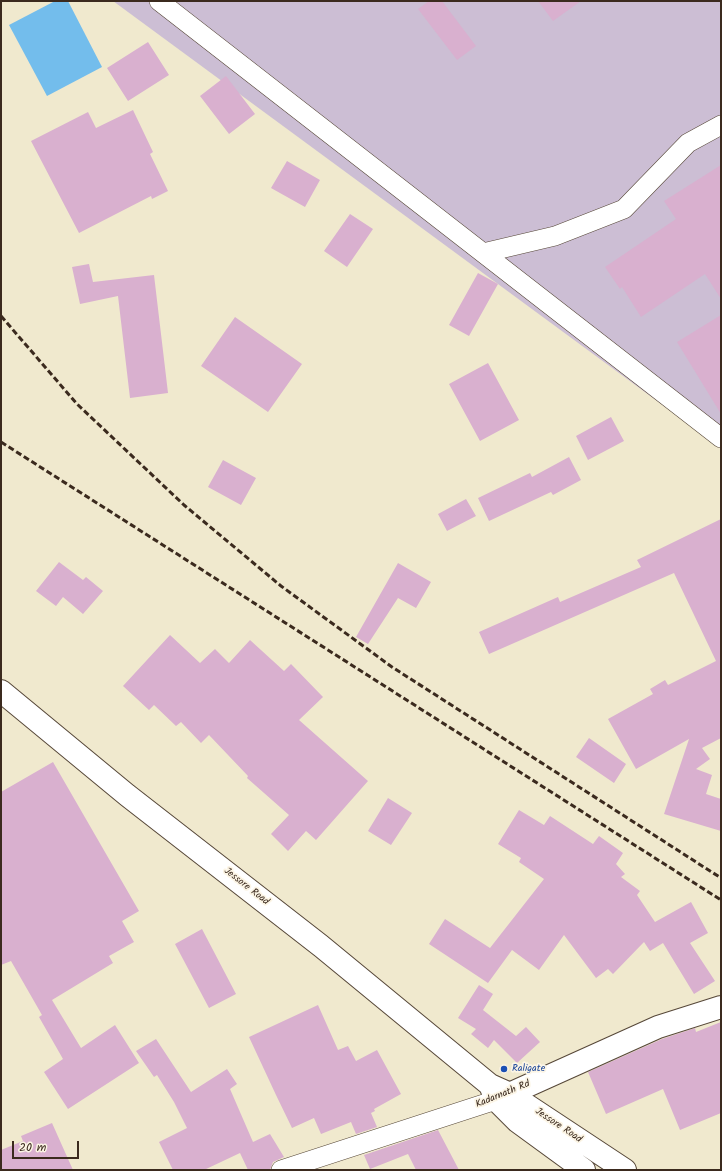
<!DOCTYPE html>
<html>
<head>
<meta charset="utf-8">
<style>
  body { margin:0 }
  #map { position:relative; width:722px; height:1171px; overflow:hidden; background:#f0e9ce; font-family:Kalam,sans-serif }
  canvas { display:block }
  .frame { position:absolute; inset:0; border:2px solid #3b2a1e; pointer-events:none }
  .scale { position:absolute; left:12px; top:1141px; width:67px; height:18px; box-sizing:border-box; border:2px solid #3b2a1e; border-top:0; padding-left:5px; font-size:12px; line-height:14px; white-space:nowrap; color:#3b2a1e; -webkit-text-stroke:3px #fcf5e5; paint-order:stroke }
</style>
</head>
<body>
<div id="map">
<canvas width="722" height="1171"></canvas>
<div class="frame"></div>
<div class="scale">20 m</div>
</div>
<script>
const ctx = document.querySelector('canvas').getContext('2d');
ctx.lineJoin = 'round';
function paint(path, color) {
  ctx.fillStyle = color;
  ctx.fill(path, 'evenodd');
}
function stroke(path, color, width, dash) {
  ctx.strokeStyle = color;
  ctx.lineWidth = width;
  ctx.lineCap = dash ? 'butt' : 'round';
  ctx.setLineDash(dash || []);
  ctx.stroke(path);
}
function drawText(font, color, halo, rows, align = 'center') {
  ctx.font = font + ' Kalam,sans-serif';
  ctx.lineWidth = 3.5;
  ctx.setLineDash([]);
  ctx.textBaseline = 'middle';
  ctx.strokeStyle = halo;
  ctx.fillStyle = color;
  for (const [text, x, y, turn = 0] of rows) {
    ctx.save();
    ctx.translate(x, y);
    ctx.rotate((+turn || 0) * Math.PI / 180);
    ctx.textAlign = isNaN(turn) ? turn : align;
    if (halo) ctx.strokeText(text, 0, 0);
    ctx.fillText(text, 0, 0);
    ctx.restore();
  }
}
paint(new Path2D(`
  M113 1H721V448Z`), '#ccbed4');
paint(new Path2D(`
  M55 1H68L102 67 47 96 9 25Z`), '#73bdec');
paint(new Path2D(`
  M429 1H442L476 46 457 60 418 9Z
  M538 1H581L553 21Z
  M148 42 169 75 128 101 107 68Z
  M226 76 255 114 229 134 200 96Z
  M133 110 153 152 150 154 168 191 152 199 151 196 79 233 31 141 88 112 96 128Z
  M287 161 320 180 305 207 271 188Z
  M721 165V299L705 274 641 317 622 287 620 289 605 267 676 219 664 201Z
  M350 214 373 229 347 267 324 251Z
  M89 264 93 282 154 275 168 393 130 398 118 296 80 304 72 267Z
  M478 273 498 284 469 336 449 325Z
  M721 315V414L677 342Z
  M235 317 302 364 268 412 201 366Z
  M488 363 519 420 480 441 449 384Z
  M611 417 624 441 588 460 576 436Z
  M569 457 581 480 553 495 551 492 489 521 478 498 530 473 532 477Z
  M223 460 256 478 241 505 208 487Z
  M466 499 476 516 447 531 438 514Z
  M721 519V738L702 748 710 759 696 769 712 775 706 794 721 799V831L664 814 689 739 636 769 608 719 653 694 650 689 665 680 668 685 716 661 674 573 489 654 479 632 558 597 560 602 641 567 637 560Z
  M59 562 83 580 86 577 103 591 83 614 63 597 56 606 36 591Z
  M398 563 431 582 416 608 398 598 368 644 356 637Z
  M170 635 200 663 215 649 229 663 250 640 284 671 291 664 323 697 299 720 368 781 316 840 306 831 288 851 271 834 289 815 247 778 248 776 209 735 201 743 181 722 176 726 154 705 149 710 123 686Z
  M589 738 626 764 614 783 576 757Z
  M53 762 139 911 122 921 134 942 109 956 113 963 52 1000 81 1048 115 1025 139 1063 68 1109 44 1072 63 1059 39 1017 42 1015 11 961 1 965V792Z
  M388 798 412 813 391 845 368 831Z
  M519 810 544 825 550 816 593 844 599 836 623 853 616 864 625 874 621 877 640 891 637 895 655 922 691 902 708 933 690 943 715 981 694 994 663 943 650 951 644 942 613 974 608 969 596 978 564 935 539 970 512 950 488 983 429 944 445 919 490 948 544 879 519 862 521 858 498 844Z
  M202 929 236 994 209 1008 175 944Z
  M479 985 493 994 483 1010 516 1036 526 1027 540 1042 517 1063 494 1040 488 1048 471 1034 476 1029 458 1018Z
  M318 1005 338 1050 348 1046 356 1061 377 1050 401 1094 374 1109 375 1111 371 1113 377 1127 356 1134 351 1122 321 1134 314 1118 292 1128 276 1095 249 1037Z
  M721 1022V1113L680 1130 663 1089 606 1114 588 1072 662 1039 695 1028 696 1032Z
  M156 1039 191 1092 227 1069 237 1084 230 1089 253 1142 270 1134 284 1157 273 1162 270 1170H248L240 1153 204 1170H173L159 1142 187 1128 174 1102 157 1075 154 1077 136 1051Z
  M52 1123 73 1170H1V1150L23 1141 21 1136Z
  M438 1130 459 1170H416L408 1154 370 1169 364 1155Z`), '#d9b0cf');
const street = new Path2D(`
  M159 1 721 438
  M483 253 555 236 624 209 688 143 721 125
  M281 1170 496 1100`);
const secondary = new Path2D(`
  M496 1100 658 1027 721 1007`);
const highway = new Path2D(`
  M1 691 127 795 321 946 490 1085 510 1094 625 1170
  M490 1085 496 1100 517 1121 584 1170`);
stroke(street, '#564738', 20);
stroke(secondary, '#564738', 24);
stroke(highway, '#564738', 24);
stroke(street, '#fff', 19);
stroke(secondary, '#fff', 22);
stroke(highway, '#fff', 22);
stroke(new Path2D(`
  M1 316 77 404 184 505 281 586 392 667 721 878
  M1 442 721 900`), '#3b2a1e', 3, [6, 3]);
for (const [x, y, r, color] of [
  [504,1069,4,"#1a4fb4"]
]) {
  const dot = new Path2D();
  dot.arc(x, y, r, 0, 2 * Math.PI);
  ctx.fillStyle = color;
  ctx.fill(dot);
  stroke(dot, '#fcf5e5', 1.5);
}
drawText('10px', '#3b2a1e', '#fcf5e5', [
  ["Jessore Road",246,887,38],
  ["Kadarnath Rd",503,1095,-22],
  ["Jessore Road",558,1126,34]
]);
drawText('10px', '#164399', '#fcf5e5', [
  ["Raligate",512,1069]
], 'left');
</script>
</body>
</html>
